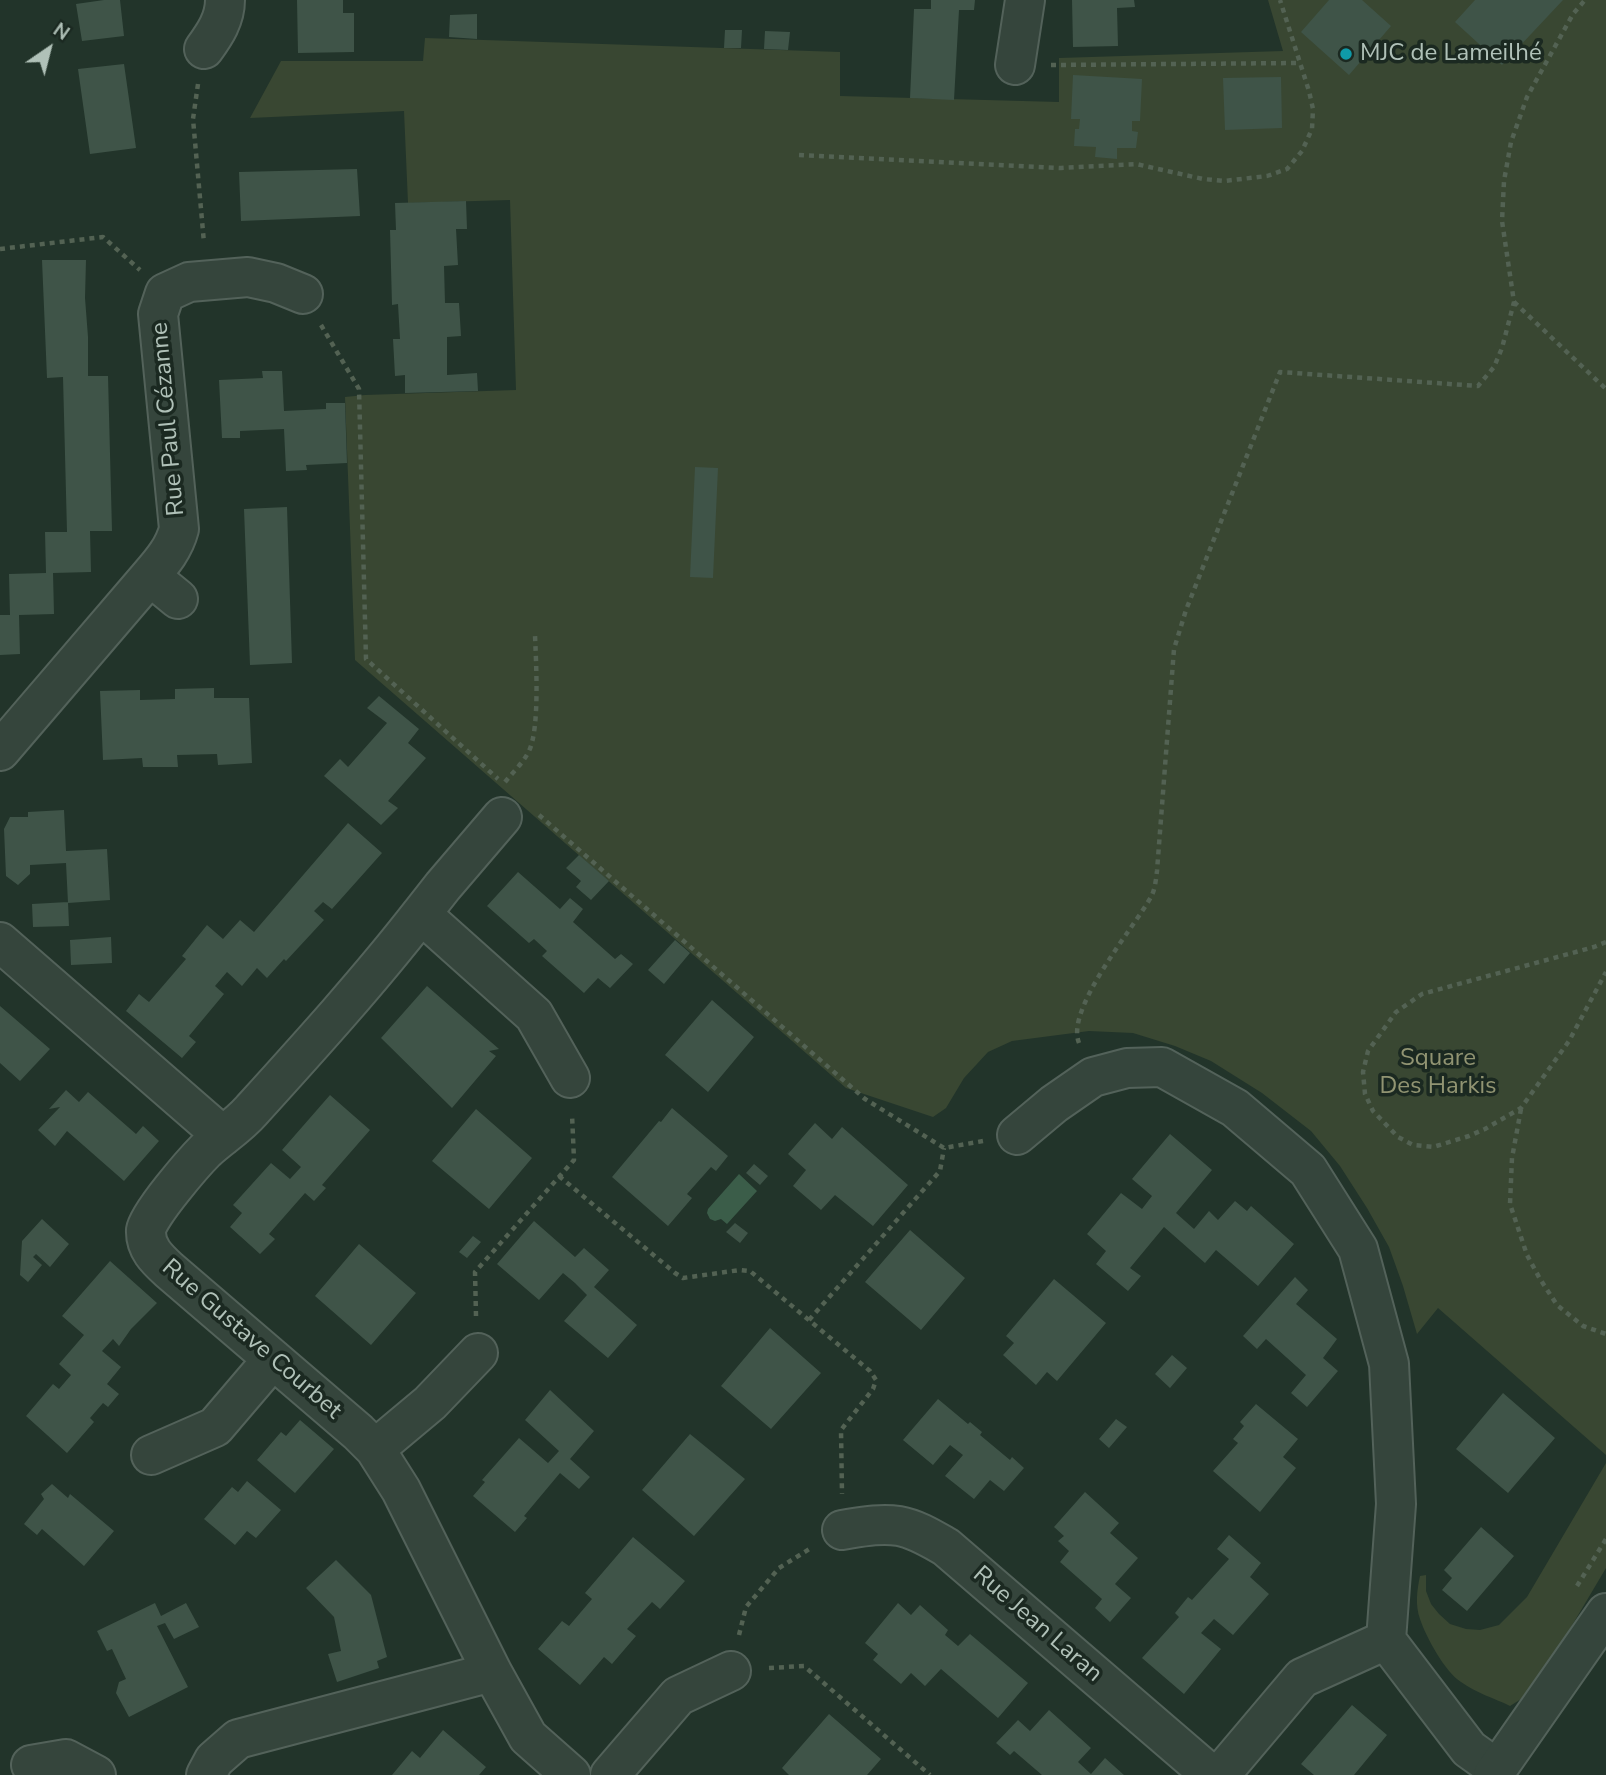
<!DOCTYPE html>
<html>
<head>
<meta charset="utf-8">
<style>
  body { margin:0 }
  #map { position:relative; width:1606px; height:1775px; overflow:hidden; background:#22342a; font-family:"Nunito Sans",sans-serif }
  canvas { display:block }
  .north { position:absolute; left:14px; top:14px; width:70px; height:70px; -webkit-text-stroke:5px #1b2921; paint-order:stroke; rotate:35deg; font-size:19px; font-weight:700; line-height:28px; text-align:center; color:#b0c1b8 }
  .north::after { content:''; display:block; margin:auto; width:24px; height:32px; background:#b0c1b8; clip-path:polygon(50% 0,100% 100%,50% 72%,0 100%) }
</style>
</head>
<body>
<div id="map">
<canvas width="1606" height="1775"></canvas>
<div class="north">N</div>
</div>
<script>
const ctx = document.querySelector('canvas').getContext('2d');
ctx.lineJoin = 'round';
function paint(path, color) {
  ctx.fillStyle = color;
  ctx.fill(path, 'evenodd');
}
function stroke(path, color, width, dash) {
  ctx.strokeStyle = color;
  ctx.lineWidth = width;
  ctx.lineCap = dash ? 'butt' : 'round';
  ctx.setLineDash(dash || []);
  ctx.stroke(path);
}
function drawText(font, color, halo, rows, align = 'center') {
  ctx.font = font + ' "Nunito Sans",sans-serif';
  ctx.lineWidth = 7;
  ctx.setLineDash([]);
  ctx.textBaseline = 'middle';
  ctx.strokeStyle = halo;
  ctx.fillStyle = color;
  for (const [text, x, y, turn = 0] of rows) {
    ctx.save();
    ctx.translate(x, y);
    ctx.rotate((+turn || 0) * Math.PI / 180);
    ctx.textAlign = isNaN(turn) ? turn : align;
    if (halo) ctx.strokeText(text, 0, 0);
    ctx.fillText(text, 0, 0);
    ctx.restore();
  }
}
paint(new Path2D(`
  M1268 0H1606V1455L1438 1308 1417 1334 1403 1286 1389 1247 1367 1208 1340 1166 1311 1131 1262 1093 1211 1061 1175 1046 1133 1033 1089 1031 1012 1041 988 1052 964 1078 946 1108 933 1117 846 1088 355 660 345 397 365 395 516 390 510 200 408 203 404 111 250 118 281 61H423L425 38 840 52V96L1059 102V58L1283 51Z
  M1606 1463V1568L1542 1676 1529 1694 1510 1706C1494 1698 1476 1693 1461 1682 1445 1672 1426 1637 1420 1619 1415 1605 1417 1590 1420 1576L1426 1575V1591L1431 1604 1439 1614 1450 1624 1466 1629 1480 1630 1499 1625 1527 1597Z`), '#394732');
paint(new Path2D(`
  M739 1174 757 1191 727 1224 721 1219 715 1221 710 1219 707 1213 708 1209Z`), '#3b5d49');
paint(new Path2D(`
  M104 0H120L124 36 82 41 76 4Z
  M297 0H343V13H354V52L298 53Z
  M931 0H975L974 10H959L954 100 910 98 914 9H931Z
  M1072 0H1134L1135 7 1117 8 1118 46 1073 47Z
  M1329 0H1362L1391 26 1349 75 1301 32Z
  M1475 0H1563L1502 65 1455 22Z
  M477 14V39L449 37 450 15Z
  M725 30H742L741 48H724Z
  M765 31 790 32 788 50 764 49Z
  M124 64 136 148 90 154 78 69Z
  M1073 75 1142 79 1140 121H1132V131L1138 132 1136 148H1117V159L1095 157 1096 147 1074 146 1075 129H1079L1080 119H1071Z
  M1281 77 1282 128 1225 130 1223 78Z
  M357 169 360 216 241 221 239 172Z
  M466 201 467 229H456L458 265 444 266 445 303H459L461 336 447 337V375L477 373 478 391 405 393V375L395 376 393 339H400L398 304 392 305 390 230H396L395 203Z
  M42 260H86L85 298 88 337V376H108L112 531H90L91 572 53 573 54 614 19 615 20 654 0 655V615H10L9 574 46 573 45 532H67L63 377 47 378Z
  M262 371H282L284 411 326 409V403H345L347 463 306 465 307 470 286 471 284 429 240 431V438H222L219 380 263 378Z
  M695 467 718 468 713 578 690 577Z
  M287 507 292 663 250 665 244 509Z
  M214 688V698H249L252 763 218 765 217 754 177 755 178 767H143L142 758 103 760 100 691 140 690V700L175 699V689Z
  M379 696 419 729 408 743 426 758 388 801 398 808 381 825 324 776 340 759 348 767 387 723 367 708Z
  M64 810 66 851 107 849 110 900 68 903 66 863 30 865V874L18 885 6 876 4 829 10 817H28V812Z
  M348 823 382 853 332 909 323 902 314 911 324 920 286 961 284 959 267 978 257 968 242 986 227 972 215 986 224 994 189 1036 196 1042 182 1058 126 1011 139 994 149 1002 186 959 182 956 207 925 223 939 240 920 254 932Z
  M579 855 609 881 591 900 576 887 581 881 566 868Z
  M518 872 560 909 570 898 583 909 573 922 615 959 621 954 633 964 610 988 598 978 584 993 542 956 547 951 534 939 529 943 487 906Z
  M68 902 69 926 33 927 32 904Z
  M111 937 112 963 71 965 70 940Z
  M675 940 690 953 664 984 648 970Z
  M427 986 499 1049 489 1051 496 1056 452 1108 381 1038Z
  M712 1000 754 1037 708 1092 665 1055Z
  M0 1006 50 1049 20 1081 0 1063Z
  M66 1090 79 1102 88 1092 136 1134 143 1126 159 1141 124 1181 67 1131 55 1146 38 1130 60 1107 49 1109Z
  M330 1095 370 1130 322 1185 326 1188 314 1201 305 1193 269 1234 275 1239 260 1254 230 1227 242 1213 233 1205 271 1163 290 1179 301 1167 282 1150Z
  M672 1108 728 1156 716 1171 711 1167 687 1194 692 1198 668 1226 612 1177 659 1121 661 1122Z
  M476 1109 532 1158 489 1209 432 1161Z
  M815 1123 832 1139 842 1127 908 1185 873 1226 835 1195 821 1210 793 1186 806 1170 788 1154Z
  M1170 1134 1212 1170 1176 1213 1194 1229 1209 1211 1218 1220 1235 1201 1247 1211 1251 1206 1294 1244 1258 1286 1216 1250 1205 1263 1164 1227 1130 1268 1141 1276 1128 1291 1096 1264 1106 1251 1087 1234 1121 1193 1142 1209 1152 1196 1132 1179Z
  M754 1164 768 1176 760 1185 746 1173Z
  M42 1219 69 1244 50 1267 36 1254 33 1257 42 1265 28 1282 20 1275 22 1241Z
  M534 1221 575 1257 584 1248 609 1270 594 1287 637 1325 608 1358 564 1321 587 1295 575 1283 563 1273 539 1300 497 1264Z
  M735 1223 748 1233 740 1243 726 1232Z
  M910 1230 965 1278 921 1330 865 1282Z
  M473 1236 481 1242 467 1258 459 1252Z
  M359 1244 416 1293 371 1345 315 1296Z
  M110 1261 157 1303 131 1329 119 1346 113 1339 102 1351 121 1367 107 1384 119 1394 108 1407 103 1403 90 1418 94 1422 67 1453 26 1416 53 1384 59 1389 71 1375 59 1364 84 1335 62 1316Z
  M1295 1277 1308 1290 1296 1304 1337 1339 1323 1358 1338 1371 1307 1407 1291 1393 1306 1375 1266 1339 1257 1349 1243 1336Z
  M1054 1279 1106 1323 1057 1381 1047 1372 1036 1385 1003 1355 1014 1343 1006 1336Z
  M770 1328 821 1373 771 1429 721 1386Z
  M1172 1355 1187 1368 1170 1388 1155 1374Z
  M550 1390 594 1431 570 1459 590 1477 579 1489 560 1473 524 1516 527 1518 515 1532 473 1496 485 1482 482 1480 519 1438 548 1463 559 1451 525 1420Z
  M1503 1393 1555 1438 1508 1493 1456 1449Z
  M938 1399 968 1424 970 1422 982 1432 980 1435 1010 1460 1012 1457 1024 1468 1004 1491 990 1480 974 1499 945 1476 963 1455 950 1445 933 1465 903 1440Z
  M1256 1404 1298 1439 1283 1457 1296 1468 1260 1512 1213 1471 1238 1443 1233 1439 1244 1426 1240 1422Z
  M1116 1419 1127 1427 1109 1448 1099 1439Z
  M300 1420 334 1449 295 1493 257 1460 281 1432 286 1436Z
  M690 1434 745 1479 694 1536 642 1490Z
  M247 1481 281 1510 256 1538 247 1531 235 1545 204 1519 232 1487 238 1492Z
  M52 1484 68 1498 70 1494 114 1531 84 1566 42 1529 37 1535 24 1524 44 1499 41 1494Z
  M1085 1492 1119 1523 1110 1533 1138 1558 1115 1584 1131 1598 1110 1622 1095 1608 1102 1599 1060 1562 1069 1551 1058 1541 1064 1536 1054 1527Z
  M1481 1527 1514 1556 1467 1611 1442 1590 1452 1578 1444 1570Z
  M1229 1535 1261 1563 1250 1577 1269 1594 1233 1635 1214 1619 1201 1633 1221 1649 1184 1694 1142 1658 1179 1617 1175 1613 1188 1597 1192 1600 1229 1559 1217 1549Z
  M633 1537 685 1581 660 1609 652 1602 627 1629 636 1636 612 1664 604 1657 580 1685 538 1649 562 1621 569 1626 592 1599 585 1593Z
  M336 1560 371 1595 387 1657 377 1661 379 1668 337 1682 328 1654 341 1651 334 1617 306 1588Z
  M155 1603 161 1616 186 1603 199 1627 174 1639 165 1623 157 1626 188 1687 129 1717 116 1693 119 1682 126 1679 112 1649 107 1651 97 1631Z
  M898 1603 911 1615 920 1605 948 1630 945 1635 958 1646 970 1634 1028 1683 998 1718 941 1669 925 1686 911 1673 901 1684 873 1660 878 1654 865 1643Z
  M1352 1705 1387 1735 1354 1775H1314L1301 1764Z
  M1049 1710 1091 1748 1078 1762 1091 1774 1105 1758 1124 1775H1042L1014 1751 1010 1755 996 1743 1018 1720 1030 1731Z
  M829 1714 881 1759 867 1775H789L782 1768Z
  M443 1730 486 1767 479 1775H392L412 1751 420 1758Z`), '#3f5448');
const minor = new Path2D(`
  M204 49C215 34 225 19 225 0
  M1015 65 1025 0
  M150 576 178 599
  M0 751 150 576C163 561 174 548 179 529L158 314 165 293 189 282 248 277 276 283 303 294
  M421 914 443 886 502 817
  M0 942 223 1136
  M570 1078 534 1015 421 914C368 982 309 1047 251 1111 238 1126 220 1137 206 1150 194 1162 148 1215 146 1230 145 1248 157 1259 169 1270L358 1432 375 1449 401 1490 492 1672 528 1737 571 1775
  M1017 1135 1054 1104 1093 1077 1127 1068 1162 1067 1235 1108 1308 1170 1358 1249 1389 1364 1396 1504 1386 1640 1469 1749 1497 1769
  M375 1449 430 1403 478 1353
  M151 1455 215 1427 273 1359
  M842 1530C861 1527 880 1523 899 1526 916 1529 932 1539 946 1547L1211 1775
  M31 1765 66 1759 96 1775
  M206 1775 214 1760 238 1739 492 1672
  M610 1775 678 1696 731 1671
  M1220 1775 1302 1678 1386 1640`);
const tertiary = new Path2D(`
  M1493 1775 1606 1613`);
stroke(minor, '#53625a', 42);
stroke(tertiary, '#53625a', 42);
stroke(new Path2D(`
  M1051 65 1300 63
  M198 84 193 119 204 243
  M799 155 1061 168 1136 164 1203 179 1224 181 1267 176 1287 169 1302 151 1312 129 1313 109 1309 91 1280 0
  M0 249 103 237 140 270
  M1514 302 1606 389
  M321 325 359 389 366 659 498 779
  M505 782C513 772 523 763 529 751 540 728 536 662 535 635
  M539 815 865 1099 944 1148 983 1141
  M1606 942 1594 947 1422 994 1396 1012 1368 1051 1363 1072 1365 1094 1373 1111 1398 1137 1413 1145 1433 1147 1469 1136 1485 1129 1521 1108 1569 1041 1606 972
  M1079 1043C1065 1009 1133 929 1151 897 1155 890 1156 879 1157 871L1174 649 1186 610 1280 372 1478 386 1494 367 1502 348 1514 302 1502 221 1504 181 1511 142 1527 97 1573 14 1585 0
  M1521 1109 1512 1158 1510 1204 1527 1255 1540 1279 1557 1305 1583 1326 1606 1334
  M559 1176 675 1273 683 1278 740 1270 750 1271 870 1371 876 1380 873 1389 841 1430 842 1494
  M476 1316 475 1272 574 1160 572 1114
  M809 1320 940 1171 944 1148
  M1577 1586 1606 1539
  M739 1635 746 1607 779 1568 811 1548
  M769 1668 804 1666 930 1775`), '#536253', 4.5, [5, 5]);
stroke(minor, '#35453c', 38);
stroke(tertiary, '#35453c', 38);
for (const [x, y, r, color] of [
  [1346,54,7,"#0f9aa8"]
]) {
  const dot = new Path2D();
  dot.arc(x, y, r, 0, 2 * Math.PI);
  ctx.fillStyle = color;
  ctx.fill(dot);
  stroke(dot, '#1b2921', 2.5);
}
drawText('24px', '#b0c1b8', '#1b2921', [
  ["MJC de Lameilhé",1360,54]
], 'left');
drawText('24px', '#b0c1b8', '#1b2921', [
  ["Rue Paul Cézanne",169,419,-95],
  ["Rue Gustave Courbet",251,1340,41],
  ["Rue Jean Laran",1037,1625,41]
]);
drawText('24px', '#919472', '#1b2921', [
  ["Square",1438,1059],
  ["Des Harkis",1438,1087]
]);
</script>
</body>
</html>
